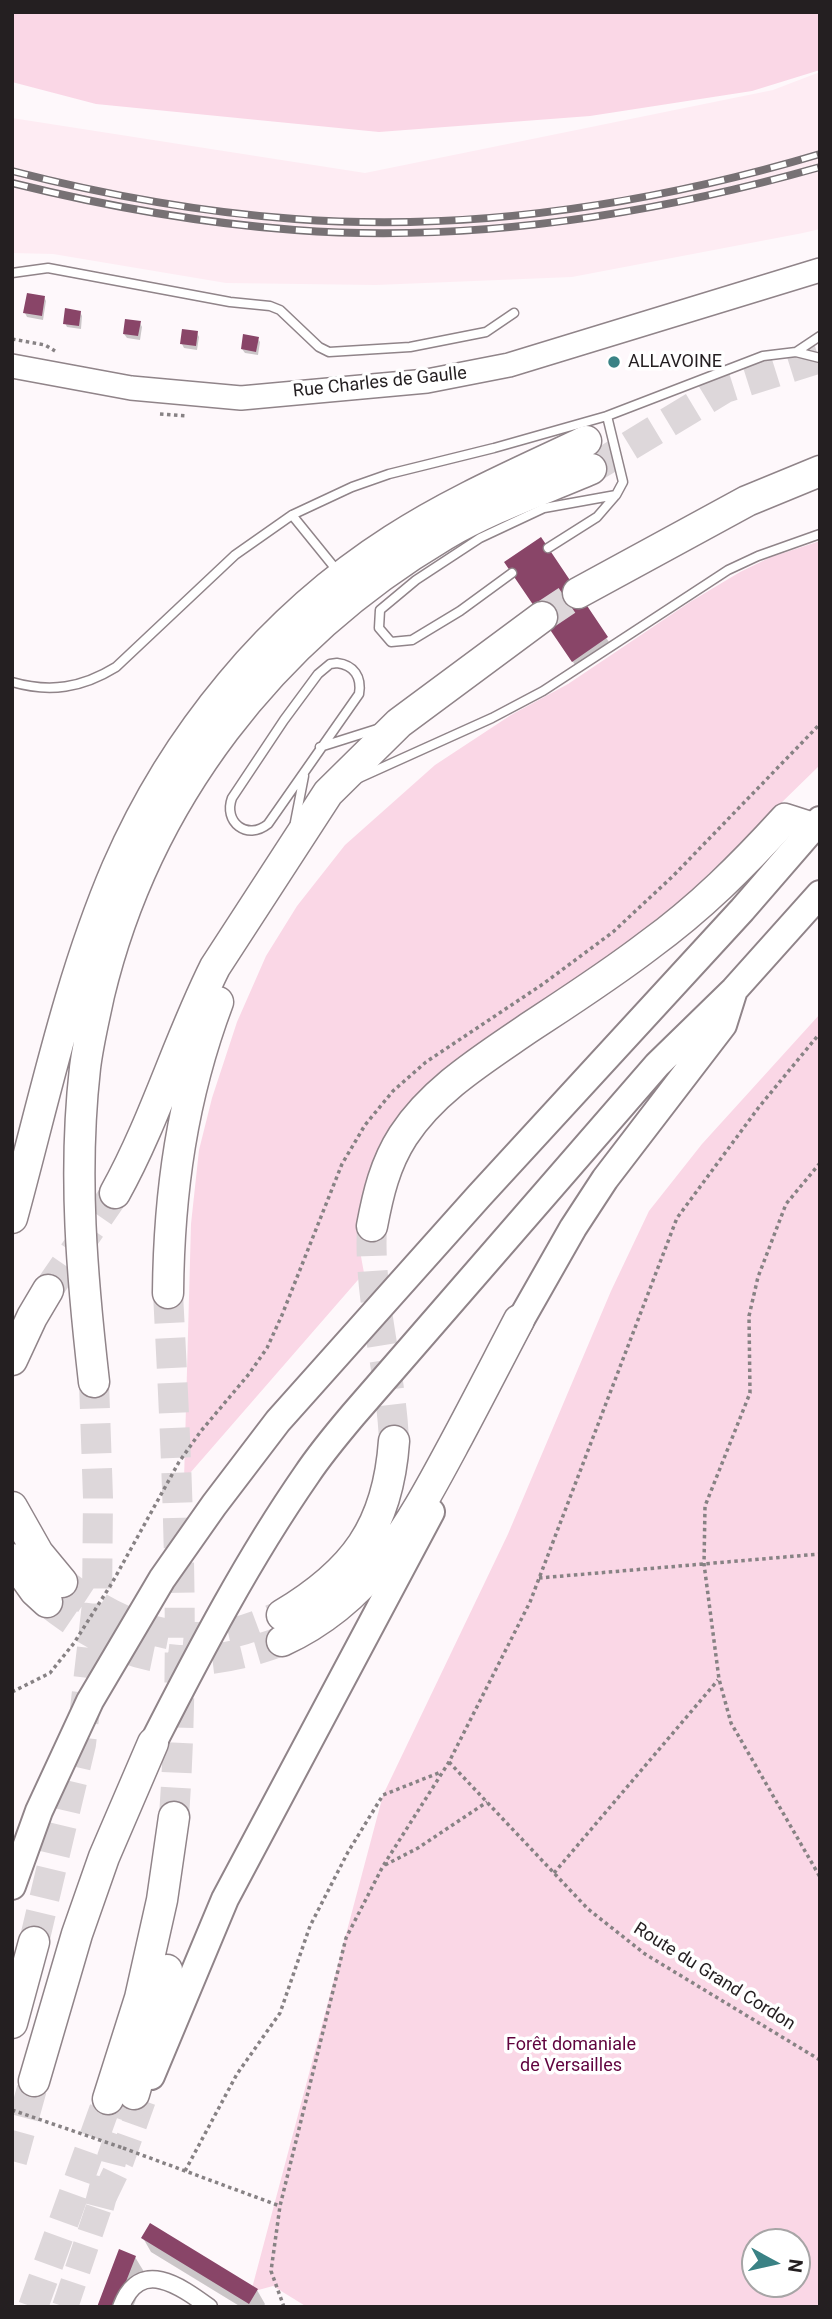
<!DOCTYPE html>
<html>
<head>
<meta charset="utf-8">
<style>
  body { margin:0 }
  #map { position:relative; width:832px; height:2319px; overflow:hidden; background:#fef8fb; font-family:Roboto,sans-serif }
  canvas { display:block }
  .frame { position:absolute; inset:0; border:14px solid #241f21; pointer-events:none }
  .north { position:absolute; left:741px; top:2228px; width:70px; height:70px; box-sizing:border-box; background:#fff; border:2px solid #a7a5a6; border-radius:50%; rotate:98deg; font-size:19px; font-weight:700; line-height:28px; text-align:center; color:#241f21 }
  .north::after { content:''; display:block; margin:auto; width:24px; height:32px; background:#3a8285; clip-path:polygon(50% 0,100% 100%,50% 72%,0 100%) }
</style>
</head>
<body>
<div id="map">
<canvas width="832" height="2319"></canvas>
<div class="frame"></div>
<div class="north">N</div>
</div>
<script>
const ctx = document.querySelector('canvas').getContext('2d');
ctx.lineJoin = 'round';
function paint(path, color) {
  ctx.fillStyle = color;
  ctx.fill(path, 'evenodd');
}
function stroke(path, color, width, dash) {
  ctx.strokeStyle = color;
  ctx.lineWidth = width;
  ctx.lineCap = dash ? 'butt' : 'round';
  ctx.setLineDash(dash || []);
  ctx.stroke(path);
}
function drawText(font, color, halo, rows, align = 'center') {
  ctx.font = font + ' Roboto,sans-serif';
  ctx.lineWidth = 7;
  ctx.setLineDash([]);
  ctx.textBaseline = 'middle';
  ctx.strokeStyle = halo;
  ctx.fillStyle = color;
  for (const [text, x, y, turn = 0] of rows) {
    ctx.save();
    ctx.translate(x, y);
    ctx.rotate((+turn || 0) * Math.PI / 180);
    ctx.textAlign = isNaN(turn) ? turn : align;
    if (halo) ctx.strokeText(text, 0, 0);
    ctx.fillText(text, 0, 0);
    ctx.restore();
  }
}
paint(new Path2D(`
  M820 72V229L803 233 572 277 376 285 226 283 53 254 12 253V118L365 173 773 90Z`), '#feecf3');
paint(new Path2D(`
  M12 12H820V70L752 91 590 116 379 132 96 104 12 82Z
  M820 541V765L685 897 600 963 459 1057 423 1092 363 1203 358 1240 364 1273 184 1480 191 1224 199 1150 212 1098 237 1022 266 956 297 906 345 845 435 765 511 715 568 684 690 602 740 572 771 557Z
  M820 1014V2307H307L273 2286 251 2292 383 1795 508 1534 611 1291 649 1211 702 1144ZM755 2242H797V2284H755Z`), '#fad7e6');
paint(new Path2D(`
  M44 297 46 301 43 320 27 317 25 313Z
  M80 312 82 316 81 329 67 327 65 323Z
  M140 323 142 327 140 340 127 338 124 334Z
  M197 333 199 337 197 350 184 348 182 344Z
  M257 338 260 342 258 355 245 353 242 349Z
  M541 540 609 642 575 665 507 562Z
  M143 2238 257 2290 265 2304 263 2307H241L151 2252Z
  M135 2257 146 2275 133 2307H99Z`), '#0003');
paint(new Path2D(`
  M27 293 45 296 42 316 23 313Z
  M65 308 81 311 79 326 63 324Z
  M125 319 141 321 138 336 123 334Z
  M182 329 198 331 196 346 180 344Z
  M243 334 259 337 256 352 241 349Z
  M616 355 619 366 612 368 608 357Z
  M541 537 608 637 572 662 504 562Z
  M150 2223 258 2289 249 2304 141 2238Z
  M119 2249 136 2256 116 2307H97Z`), '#894568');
stroke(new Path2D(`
  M65 2307 99 2207 121 2161 144 2097`), '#ddd7da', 26, [26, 13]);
stroke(new Path2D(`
  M591 469 725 388 820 358
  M542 617 578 593
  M372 1226C368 1299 391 1369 394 1441
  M48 1290 115 1193
  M168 1293C177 1468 186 1642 174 1817
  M62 1582C109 1619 170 1648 232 1633 249 1629 266 1622 282 1615
  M47 1602C124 1663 189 1676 282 1641
  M34 1942 81 1744 97 1604 98 1498 94 1382
  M12 2161 34 2081
  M99 2207 112 2158 134 2094
  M33 2307 108 2099`), '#ddd7da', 30, [30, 15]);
const service = new Path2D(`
  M12 273 48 268 230 302 270 306 280 310 319 347 329 352 410 347 486 332 514 313
  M796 352 820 336
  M607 416 623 482 616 495
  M292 515 339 573
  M512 573 460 611 412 640 391 642 379 628 380 610 416 580 480 538 544 508 616 495 597 517 548 548
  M337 663C354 665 362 677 359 694L268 824C247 841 223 822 232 798L284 720 318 674 330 664Z
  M12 682C50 693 82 688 116 667L235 555 292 515 352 487 389 474 494 448 607 416 763 356 796 352 820 358
  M320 747 377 729
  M359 778 492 718 543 691 728 570 758 556 820 534
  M295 822 304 776`);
const minor = new Path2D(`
  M121 2307C140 2257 180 2286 209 2307`);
const secondary = new Path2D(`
  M12 366 131 388 241 398 427 381 509 365 820 270`);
const trunk = new Path2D(`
  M511 1337 573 1228 605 1179 723 1025 734 990
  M153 1743C200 1651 248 1559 307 1474 321 1453 337 1434 353 1415L657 1065 734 990 820 894
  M12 1886 39 1811 90 1701 162 1579 214 1505 278 1421 479 1196 742 910 820 820
  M151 2076 225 1899 431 1512`);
const motorway = new Path2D(`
  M578 593 747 501 820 471
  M115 1193C155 1121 178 1041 215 967L328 793 399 723 542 617
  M12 1218C44 1101 69 980 117 868 174 736 271 618 393 540 453 501 521 472 586 441
  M372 1226C378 1194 385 1164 403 1136 433 1090 482 1060 527 1029 568 1002 610 975 649 945 700 908 743 865 785 819L813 828
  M168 1293C169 1192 182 1098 218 1002
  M12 1360 32 1317 48 1290
  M94 1382C82 1277 73 1174 85 1068 88 1043 94 1019 99 995 146 799 272 637 444 535 490 508 542 490 591 469
  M12 1507 38 1553 62 1582
  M12 1559 35 1591 47 1602
  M282 1615C354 1572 388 1527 394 1441
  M282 1641C371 1600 410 1526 454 1444 476 1403 497 1362 519 1320
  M12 2023 34 1942
  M34 2081 77 1934 104 1857 153 1743
  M134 2094 160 2003 167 1970
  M108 2099 140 1998 162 1900 174 1817`);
stroke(service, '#908489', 11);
stroke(minor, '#908489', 19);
stroke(secondary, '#908489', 26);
stroke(trunk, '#908489', 30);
stroke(motorway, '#908489', 33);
stroke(new Path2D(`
  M12 339 45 345 55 351
  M160 414 187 416
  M820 1163 786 1204 758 1277 749 1316 750 1393 705 1506 704 1564 719 1679 731 1723 820 1877
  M539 1578 820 1554
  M12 1692 50 1673 74 1643 112 1583 179 1462 201 1431 249 1374 267 1348 282 1315 342 1164 365 1125 393 1091 426 1062 543 984 613 932 673 876 820 724
  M449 1762 588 1909 645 1954 820 2060
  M385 1865 418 1848 487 1802
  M554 1873 718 1680
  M123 2148 280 2206
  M185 2171 237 2074 280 2013 310 1926 348 1852 383 1795 441 1772
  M284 2307 271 2271 280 2206 346 1938 383 1866 449 1762 530 1602 677 1218 759 1107 820 1033`), '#878284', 3.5, [3.5, 3.5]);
stroke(service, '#fff', 8);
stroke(minor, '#fff', 16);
stroke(secondary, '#fff', 23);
stroke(trunk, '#fff', 26);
stroke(motorway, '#fff', 30);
const rail = new Path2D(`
  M12 171C105 195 200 212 295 219 471 232 652 204 820 154
  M12 183C105 206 200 223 295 230 471 243 651 215 820 167`);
stroke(rail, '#777174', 8);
stroke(rail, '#fff', 5, [16]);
stroke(new Path2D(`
  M12 2110 123 2148`), '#878284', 3.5, [3.5, 3.5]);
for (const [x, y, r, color] of [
  [614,362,7,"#3a8285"]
]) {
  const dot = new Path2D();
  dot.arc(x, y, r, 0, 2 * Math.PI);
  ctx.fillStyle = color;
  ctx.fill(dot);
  stroke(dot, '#fff', 2.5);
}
drawText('18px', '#241f21', '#fff', [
  ["ALLAVOINE",628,362]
], 'left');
drawText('18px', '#241f21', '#fff', [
  ["Rue Charles de Gaulle",380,383,-6],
  ["Route du Grand Cordon",714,1977,32]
]);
drawText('18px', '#60033e', '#fff', [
  ["Forêt domaniale",571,2045],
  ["de Versailles",571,2066]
]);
</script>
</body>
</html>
